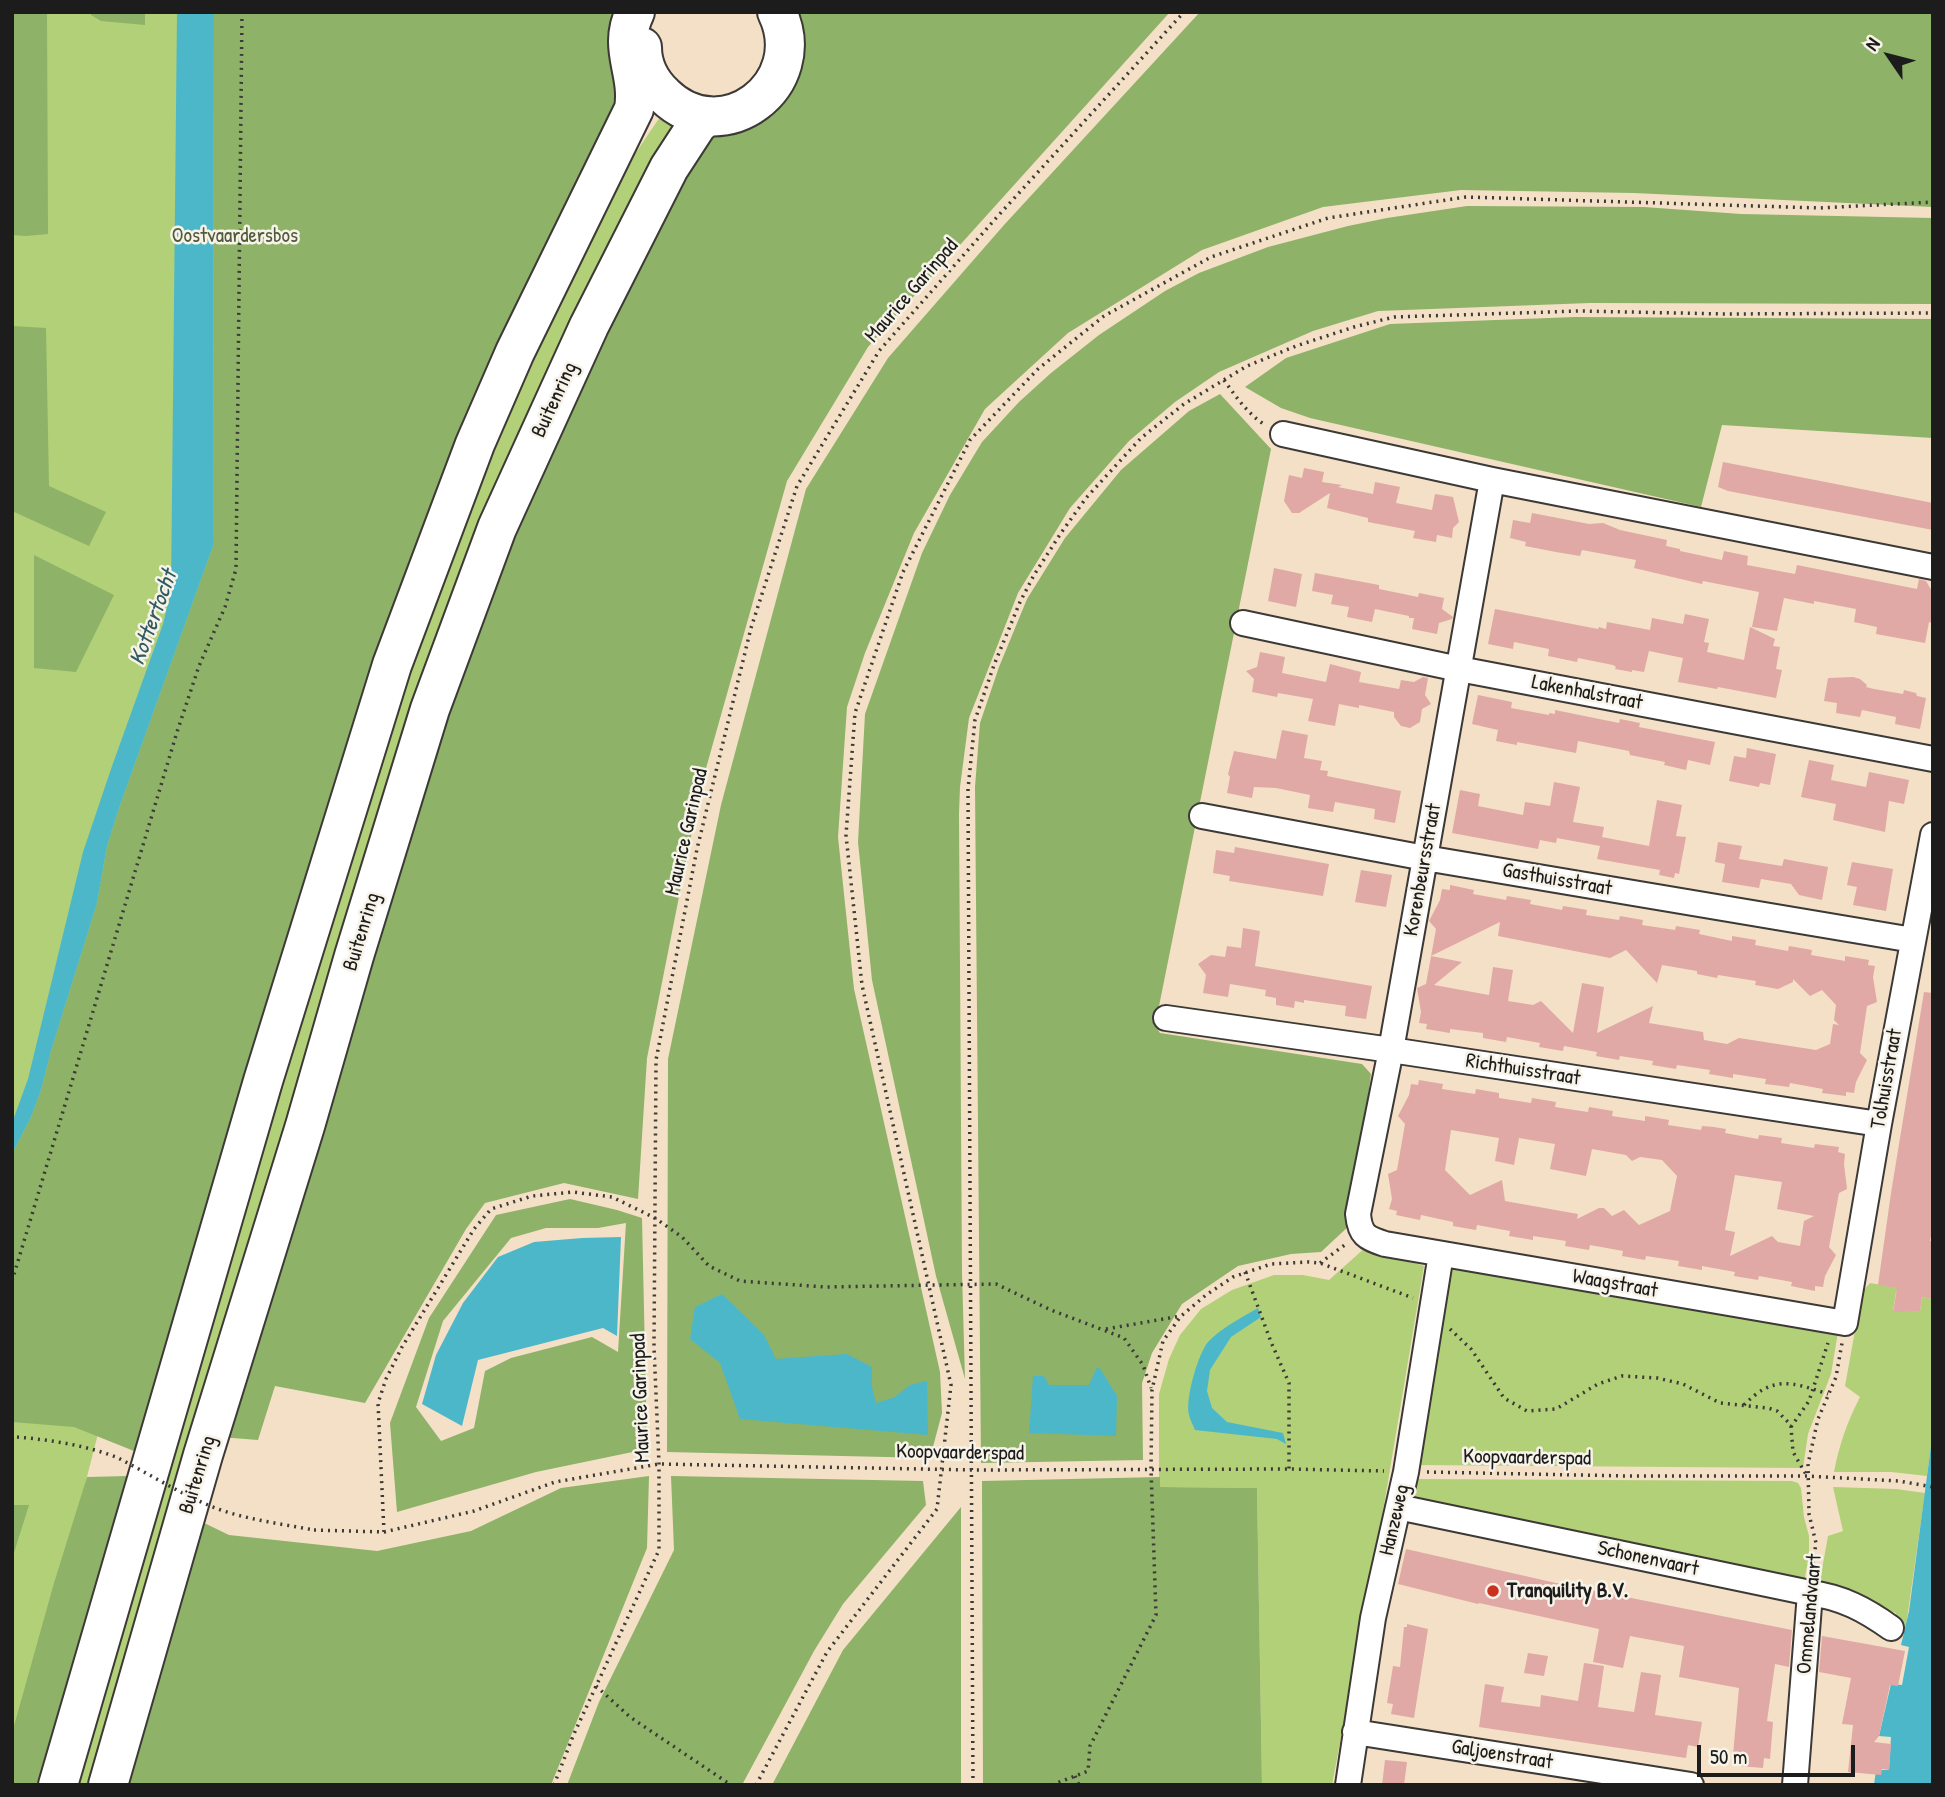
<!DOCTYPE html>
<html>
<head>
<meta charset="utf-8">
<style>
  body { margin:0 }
  #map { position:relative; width:1945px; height:1797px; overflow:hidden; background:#f4e0c6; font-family:"Patrick Hand",sans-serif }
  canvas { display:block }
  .frame { position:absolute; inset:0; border:14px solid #1c1c1c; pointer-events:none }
  .north { position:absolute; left:1854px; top:21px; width:70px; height:70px; -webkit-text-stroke:5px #f7f3e8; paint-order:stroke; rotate:305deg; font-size:19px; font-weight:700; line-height:28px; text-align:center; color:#1c1c1c }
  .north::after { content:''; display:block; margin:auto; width:24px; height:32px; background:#1c1c1c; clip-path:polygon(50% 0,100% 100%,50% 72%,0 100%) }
  .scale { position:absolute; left:1697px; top:1745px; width:158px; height:32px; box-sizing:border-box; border:4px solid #1c1c1c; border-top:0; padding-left:9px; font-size:21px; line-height:24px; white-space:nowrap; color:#1c1c1c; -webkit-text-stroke:5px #f7f3e8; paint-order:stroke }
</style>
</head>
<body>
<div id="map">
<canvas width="1945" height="1797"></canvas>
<div class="frame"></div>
<div class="north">N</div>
<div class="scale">50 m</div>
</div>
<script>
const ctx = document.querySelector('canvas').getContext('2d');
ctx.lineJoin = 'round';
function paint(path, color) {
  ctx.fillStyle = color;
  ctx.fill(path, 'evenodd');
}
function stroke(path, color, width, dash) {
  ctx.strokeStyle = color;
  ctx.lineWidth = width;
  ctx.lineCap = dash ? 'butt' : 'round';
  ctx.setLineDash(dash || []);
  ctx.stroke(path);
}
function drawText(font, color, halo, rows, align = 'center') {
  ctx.font = font + ' "Patrick Hand",sans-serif';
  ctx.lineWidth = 5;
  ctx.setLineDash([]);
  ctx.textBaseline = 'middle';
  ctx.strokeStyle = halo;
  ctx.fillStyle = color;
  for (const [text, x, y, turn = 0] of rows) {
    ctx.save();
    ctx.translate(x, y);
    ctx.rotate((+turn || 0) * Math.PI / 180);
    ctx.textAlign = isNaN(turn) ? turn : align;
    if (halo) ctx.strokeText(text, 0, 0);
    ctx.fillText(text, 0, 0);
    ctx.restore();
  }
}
paint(new Path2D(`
  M12 12H616L177 1127 12 1768Z
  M662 114 682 126 92 1785H70L118 1615 446 547 601 204Z
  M1366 1247 1424 1266 1379 1535 1332 1785H1262L1257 1488 1159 1487V1394L1169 1359 1180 1335 1201 1309 1232 1290 1274 1275H1303L1329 1280Z
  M1458 1266 1838 1332 1831 1374 1808 1434 1803 1468 1414 1465 1449 1274Z
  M1870 1283 1899 1288 1896 1292 1893 1311H1920L1922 1297 1933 1299V1431L1927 1476 1891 1472H1834C1839 1445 1848 1420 1860 1397L1845 1386 1862 1292Z
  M1416 1479 1792 1481 1798 1483 1801 1488 1804 1517 1809 1536V1555L1804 1583 1414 1500Z
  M1833 1487 1896 1489 1925 1493 1906 1626 1895 1623 1896 1613 1819 1586 1828 1536 1843 1531Z`), '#b2d077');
paint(new Path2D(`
  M12 12H47L48 234 26 236 12 235Z
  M91 12H145V25L101 21 91 15Z
  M214 12H610L616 32 622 106 486 384 139 1453 74 1427 12 1422V1154L31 1117 41 1090 51 1051 97 903 107 846 119 808 213 546Z
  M791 12H1170L868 347 787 481 701 786 647 1058 638 1199 564 1183 485 1203 466 1229 365 1403 275 1386 258 1440 220 1437 428 751 592 331 707 135 745 121Z
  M1200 12H1933V207L1634 193 1461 190 1323 207 1202 250 1068 333 985 409 914 533 865 653 847 707 838 837 854 989 940 1372 942 1413 930 1458 667 1452 668 1059 721 805 806 489 888 358 1004 225Z
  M1467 206 1644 207 1741 214 1933 218V304L1590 303 1378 311 1313 331 1219 372 1175 402 1129 441 1070 508 1018 593 969 718 960 787 959 814 962 1273 965 1379 936 1276 872 980 858 842 865 714 922 553 950 495 982 442 1019 402 1051 373 1099 335 1165 291 1199 273 1268 247 1348 226 1387 218Z
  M1575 317 1933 319V438L1722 425 1701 507 1310 418 1281 408 1245 387 1286 358 1390 324Z
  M12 326 46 328 49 486 106 512 89 546 12 511Z
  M1220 394 1271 449 1155 1026 1160 1033 1362 1064 1371 1074 1351 1224 1321 1252 1291 1254 1238 1266 1182 1304 1152 1353 1142 1383 1143 1460 981 1463 975 787 980 723 999 667 1027 599 1065 538 1121 470 1189 411Z
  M34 555 114 595 76 672 34 668Z
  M570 1199 617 1210 642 1218 647 1449 536 1472 397 1512 390 1423 429 1318 496 1215ZM626 1223 618 1352 592 1337 511 1358 485 1371 474 1428 441 1441 416 1407 443 1321 511 1238 546 1228H598Z
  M128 1476 40 1785H12V1733L54 1583 87 1477Z
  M649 1476 647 1548 551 1785H123L198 1520 229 1535 377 1551 471 1531 561 1488Z
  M671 1476 923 1481 926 1505 843 1604 814 1651 742 1785H567L599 1702 674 1550Z
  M1160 1477V1487L1257 1488 1262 1785H983L982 1481Z
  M12 1505H29L12 1559Z
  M961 1507V1785H772L843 1650Z`), '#8db268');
paint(new Path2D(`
  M177 12H214L213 546 119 808 107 846 97 903 51 1051 41 1090 31 1117 12 1154V1123L28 1079 83 852 111 769 163 624 171 591Z
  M621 1237 617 1336 603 1328 478 1360 462 1426 422 1404 436 1355 463 1303 498 1257 534 1242 582 1238Z
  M722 1294 764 1335 776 1359 847 1354 872 1367V1387L876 1403 895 1397 910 1385 927 1381 928 1435 740 1419 720 1363 690 1339 695 1307Z
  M1258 1308 1261 1317 1231 1337 1210 1370 1207 1391 1212 1408 1227 1422 1283 1433 1286 1444 1277 1439 1195 1430C1193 1425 1190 1420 1189 1415 1185 1399 1198 1354 1208 1342 1221 1328 1241 1318 1258 1308Z
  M1097 1367 1101 1370 1117 1396 1116 1436 1029 1433 1033 1376H1044L1049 1385H1089Z
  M1933 1431V1785H1874L1876 1770H1889L1891 1737 1879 1736 1891 1684 1902 1685 1909 1647 1901 1645 1909 1611Z`), '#4db7ca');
paint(new Path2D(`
  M1723 462 1933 503V530L1728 491 1718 487Z
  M1304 468 1324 472 1322 482 1342 485 1338 487 1373 494 1375 482 1400 487 1396 503 1432 510 1435 494 1453 497 1459 522 1453 528 1452 538 1437 535 1436 542 1413 538 1415 531 1368 522V518L1327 508 1330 493 1299 513H1292L1284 501 1289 475 1302 478Z
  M1532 513 1589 524 1603 523 1620 530 1667 540 1666 546 1680 549V551L1722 560 1724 551 1748 556 1747 565 1795 574 1797 565 1917 589 1919 579 1926 581 1933 593V623L1929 622 1925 643 1876 634 1877 627 1854 622 1856 609 1814 601V604L1784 598 1777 631 1752 627 1759 592 1703 581 1702 584 1634 568 1636 560 1582 550 1580 556 1556 552 1525 546 1526 542 1510 538 1513 520 1530 523Z
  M1274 568 1302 574 1296 607 1268 601Z
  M1315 573 1379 585V589L1418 597 1419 593 1444 598 1442 609 1453 617 1452 619 1439 623 1437 634 1412 629 1414 618H1409V616L1375 609 1372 622 1347 617 1349 607 1331 604 1333 595 1312 591Z
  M1495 609 1598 629 1599 627 1606 629 1607 622 1650 630 1652 618 1683 624 1685 614 1709 619 1704 642 1709 643 1707 652 1744 660 1750 627 1775 639 1773 646 1780 647 1776 669 1782 670 1776 698 1718 687 1717 689 1678 682 1683 658 1649 651 1644 672 1632 670V672L1615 669 1616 667 1613 665 1578 658 1577 662 1548 656 1549 649 1514 642 1513 649 1488 644Z
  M1260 652 1285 657 1282 673 1326 682 1330 664 1361 672 1359 682 1399 689 1401 680 1414 682 1423 677 1428 678 1425 695 1431 704 1422 709 1420 722 1410 728 1401 726 1394 717V712L1359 705V708L1339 704 1335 726 1308 721 1313 699 1278 693 1277 697 1252 692 1254 679 1246 671 1257 667Z
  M1853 677 1860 679 1867 685 1866 687 1874 689 1903 694 1904 690 1916 693 1917 696 1926 698 1920 729 1895 724 1896 717 1862 710 1860 717 1836 713 1837 703 1824 701 1828 678Z
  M1478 695 1512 702 1511 708 1549 715V713L1555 714V710L1619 723 1620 719 1640 723 1639 727 1715 742 1710 765 1688 760 1686 770 1664 765 1665 762 1630 755 1629 751 1578 741 1576 753 1517 742V745L1496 741 1498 730 1472 724Z
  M1282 730 1308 735 1304 758 1322 761 1320 770 1328 771 1327 776 1401 791 1395 823 1374 819 1375 809 1335 802 1333 812 1308 808 1310 795 1276 788 1254 787 1252 798 1227 793 1230 777 1228 774 1234 751 1276 759Z
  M1747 748 1776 754 1770 785 1760 783 1759 787 1729 781 1734 756 1746 758Z
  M1809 760 1834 765 1831 780 1866 787 1869 772 1909 780 1904 804 1889 801 1885 832 1833 820 1836 804 1801 797Z
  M1554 782 1580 787 1573 822 1604 827 1602 837 1649 846 1657 800 1682 805 1676 836 1686 837 1679 874 1675 873 1674 878 1659 875 1660 870 1597 859 1600 846 1557 838 1556 843 1540 840 1538 849 1452 833 1460 790 1480 794 1478 806 1523 815 1525 802 1550 806Z
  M1718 842 1742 846 1739 859 1782 866 1784 859 1828 867 1822 900 1799 895 1791 884 1761 879 1759 888 1722 882 1725 864 1715 862Z
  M1235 847 1329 864 1323 896 1229 881 1230 876 1213 873 1216 850 1234 853Z
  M1852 862 1893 869 1886 911 1853 905 1857 887 1847 885Z
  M1361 870 1392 875 1386 907 1355 902Z
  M1450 885 1474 890 1473 894 1506 900 1507 896 1531 900 1530 904 1562 910 1563 906 1576 908 1587 910 1586 915 1619 920 1620 916 1643 920 1642 925 1675 930 1676 926 1700 930 1699 934 1732 941V936L1756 940 1755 945 1788 951 1789 946 1812 950 1811 955 1845 961V956L1869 960 1868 965 1875 966 1873 977 1877 1002 1867 1006 1860 1053 1867 1060 1856 1082 1854 1093 1846 1092V1096L1822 1093 1823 1089 1790 1083 1789 1087 1765 1084 1766 1079 1733 1074V1078L1709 1074 1710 1070 1677 1065 1676 1069 1652 1065 1653 1061 1620 1056 1619 1060 1596 1056 1597 1052 1564 1046 1563 1051 1539 1047 1540 1043 1507 1037 1506 1042 1483 1038V1033L1450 1029V1033L1426 1029 1427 1024 1419 1023 1421 1012 1417 988 1426 984 1436 929 1429 921 1440 900 1442 889 1450 890ZM1500 922 1498 936 1610 958 1626 950 1657 983 1662 965 1697 971V974L1717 978 1718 975 1756 981 1755 985 1778 989 1793 982V979L1810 996 1822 990 1836 1005 1834 1020 1839 1025 1833 1024 1830 1044 1816 1050 1739 1038 1727 1044 1704 1040 1703 1032 1649 1023 1653 1006 1597 1033 1604 987 1582 983 1573 1033 1541 1001 1533 1005 1508 1001 1513 970 1493 967 1489 995 1434 985 1462 962 1431 956Z
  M1243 928 1260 931 1255 966 1372 986 1366 1019 1345 1016 1346 1006 1304 1000V1003L1295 1001 1294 1008 1276 1005V998L1265 996 1266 990 1230 984 1228 997 1203 993 1206 975 1198 964 1211 955 1225 957 1227 946 1241 948Z
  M1924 992 1933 993V1226L1930 1241H1933V1299L1922 1297 1920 1311 1893 1312 1897 1288 1878 1285 1891 1193Z
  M1419 1080 1443 1084 1442 1089 1475 1094 1476 1089 1499 1093V1098L1531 1103 1532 1098 1556 1102 1555 1107 1588 1112 1589 1107 1613 1111 1612 1116 1645 1121V1116L1669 1120 1668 1125 1701 1130 1702 1126 1714 1127 1726 1129 1725 1133 1758 1139 1759 1135 1782 1138 1781 1143 1814 1148 1815 1144 1839 1147 1838 1152 1845 1154 1844 1164 1847 1189 1839 1193 1829 1247 1836 1255 1825 1276 1823 1287 1815 1286V1291L1791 1286 1792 1282 1759 1276 1758 1280 1734 1276 1735 1272 1702 1266V1270L1678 1266 1679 1261 1646 1256 1645 1260 1622 1256 1623 1251 1590 1245 1589 1250 1565 1246 1566 1241 1533 1236V1240L1509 1236 1510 1231 1477 1225 1476 1230 1464 1228 1453 1226V1222L1421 1215 1420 1220 1396 1215 1397 1211 1389 1209 1392 1199 1388 1174 1397 1170 1405 1124 1398 1116 1409 1095 1411 1084 1418 1085ZM1451 1130 1499 1138 1495 1161 1514 1165 1519 1138 1555 1144 1550 1169 1586 1176 1592 1149 1626 1155 1632 1161 1640 1157 1662 1160 1677 1176 1670 1211 1639 1225 1624 1210 1612 1216 1604 1208H1599L1577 1219 1578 1214 1505 1201 1502 1180 1470 1195 1445 1170ZM1735 1175 1782 1182 1777 1209 1814 1216 1804 1221 1800 1246 1778 1242 1772 1236 1730 1256 1735 1232 1725 1230Z
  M1406 1549 1556 1583 1792 1630 1789 1667 1775 1664 1767 1721 1773 1722 1770 1759 1764 1758 1763 1768 1740 1766 1741 1755H1733L1739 1688 1679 1677 1684 1646 1630 1636 1623 1668 1593 1662 1599 1629 1479 1603 1478 1604 1398 1584Z
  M1407 1624 1428 1629 1414 1718 1391 1714 1393 1704 1387 1703 1393 1666 1400 1667 1404 1627H1407Z
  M1822 1636 1905 1651 1898 1686 1890 1685 1879 1736 1874 1742 1891 1744 1889 1770 1882 1769 1881 1775 1848 1772 1853 1725 1842 1724 1851 1678 1819 1672Z
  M1528 1653 1548 1656 1544 1676 1524 1673Z
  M1584 1663 1604 1666 1598 1707 1634 1712 1641 1672 1661 1675 1655 1715 1702 1722 1698 1747 1688 1745 1686 1758 1479 1727 1485 1684 1504 1687 1501 1702 1540 1707 1541 1695 1578 1701Z
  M1385 1760 1407 1762 1404 1785H1382Z`), '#e0a9a5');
const street = new Path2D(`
  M1283 434 1492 480 1933 567
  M1492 480 1391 1050 1358 1214C1360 1235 1366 1238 1385 1244L1845 1323 1879 1124 1933 835
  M1243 623 1459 669 1933 759
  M1202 816 1425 858 1913 940
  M1166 1018 1391 1050 1879 1124
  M1398 1507 1810 1593C1842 1597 1866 1610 1891 1628
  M1355 1732 1691 1785
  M1348 1785 1373 1618 1406 1472 1441 1254
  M1795 1785 1810 1593`);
const highway = new Path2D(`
  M642 47C642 66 650 82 664 95 722 152 812 85 777 12
  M58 1785 263 1081 392 665 475 444 515 352 634 109C640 72 617 49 635 12
  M108 1785 203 1455 305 1126 354 956 430 709 497 528 589 326 669 168 697 125 707 116`);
stroke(street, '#3c3936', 28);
stroke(highway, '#3c3936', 42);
stroke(new Path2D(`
  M1224 380C1236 397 1248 414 1265 425
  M1320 1263 1346 1244
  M1245 1272 1271 1342 1289 1383V1469
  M12 1281 177 732 199 666 225 607 236 569 242 12
  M1106 1329 1181 1316
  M1450 1329 1471 1349 1504 1398 1527 1411 1556 1409 1598 1384 1622 1376 1657 1378 1683 1384 1720 1403 1768 1408 1777 1411 1788 1422 1791 1427 1793 1452 1807 1476
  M1744 1405C1773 1375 1792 1382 1828 1394
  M1791 1427 1809 1401 1828 1343
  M12 1438 17 1437
  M1427 1472 1629 1476H1807L1899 1481 1933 1487
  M314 1530 384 1532 474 1511 555 1482 659 1464 973 1470 1289 1469 1384 1471
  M384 1532 378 1403 386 1379 402 1347 474 1229 491 1209 532 1196 573 1192 612 1197 655 1218 682 1237 709 1266 740 1281 825 1287 996 1284 1051 1310 1124 1338 1143 1365 1151 1388
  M1812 1570 1816 1543 1809 1514 1808 1464 1818 1419 1836 1377 1842 1343
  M596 1686 630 1717 731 1785
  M1075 1776 1079 1785
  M554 1785 573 1736 659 1550V1464L654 1347 656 1060 697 849 751 628 797 486 879 351 997 217 1184 12
  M756 1785 827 1652 937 1509 951 1385 862 985 846 835 855 713 903 572 970 440 1038 369 1104 316 1211 257 1328 218 1466 197 1820 208 1933 202
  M973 1785 968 789 975 720 994 665 1020 602 1034 575 1061 533 1086 498 1141 438 1184 404 1247 366 1296 346 1354 327 1394 317 1579 311 1727 314 1933 313
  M1052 1785 1088 1771 1090 1746 1156 1615 1151 1469 1152 1390 1163 1341 1181 1316 1206 1295 1233 1277 1271 1264 1308 1262 1320 1263 1413 1298`), '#3c3936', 3.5, [2, 5]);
stroke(street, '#fff', 24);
stroke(highway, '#fff', 38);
stroke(new Path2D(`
  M17 1437C51 1440 84 1445 116 1457 150 1474 183 1496 218 1509 249 1520 282 1524 314 1530`), '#3c3936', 3.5, [2, 5]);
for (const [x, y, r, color] of [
  [1493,1591,7,"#c8321e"]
]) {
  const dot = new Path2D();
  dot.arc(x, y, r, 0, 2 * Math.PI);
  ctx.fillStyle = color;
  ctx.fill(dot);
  stroke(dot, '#f7f3e8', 2.5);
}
drawText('21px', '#505b3c', '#f7f3e8', [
  ["Oostvaardersbos",235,236]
]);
drawText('21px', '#1c1c1c', '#f7f3e8', [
  ["Maurice Garinpad",912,291,-49],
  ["Buitenring",555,400,-65],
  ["Lakenhalstraat",1587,693,11],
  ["Maurice Garinpad",687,832,-77],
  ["Korenbeursstraat",1423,870,-80],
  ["Gasthuisstraat",1557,880,10],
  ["Buitenring",362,932,-73],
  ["Richthuisstraat",1523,1070,9],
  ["Tolhuisstraat",1887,1079,-80],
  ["Waagstraat",1615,1284,10],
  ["Maurice Garinpad",641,1398,-92],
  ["Koopvaarderspad",960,1453,1],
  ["Koopvaarderspad",1527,1458,1],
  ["Buitenring",198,1475,-73],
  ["Hanzeweg",1395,1520,-77],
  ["Schonenvaart",1648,1559,12],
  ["Ommelandvaart",1810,1614,-85],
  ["Galjoenstraat",1502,1755,9]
]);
drawText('bold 21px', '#1c1c1c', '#f7f3e8', [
  ["Tranquility B.V.",1507,1591]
], 'left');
drawText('italic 23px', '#305a62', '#f7f3e8', [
  ["Kottertocht",154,618,-70]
]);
</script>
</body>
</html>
